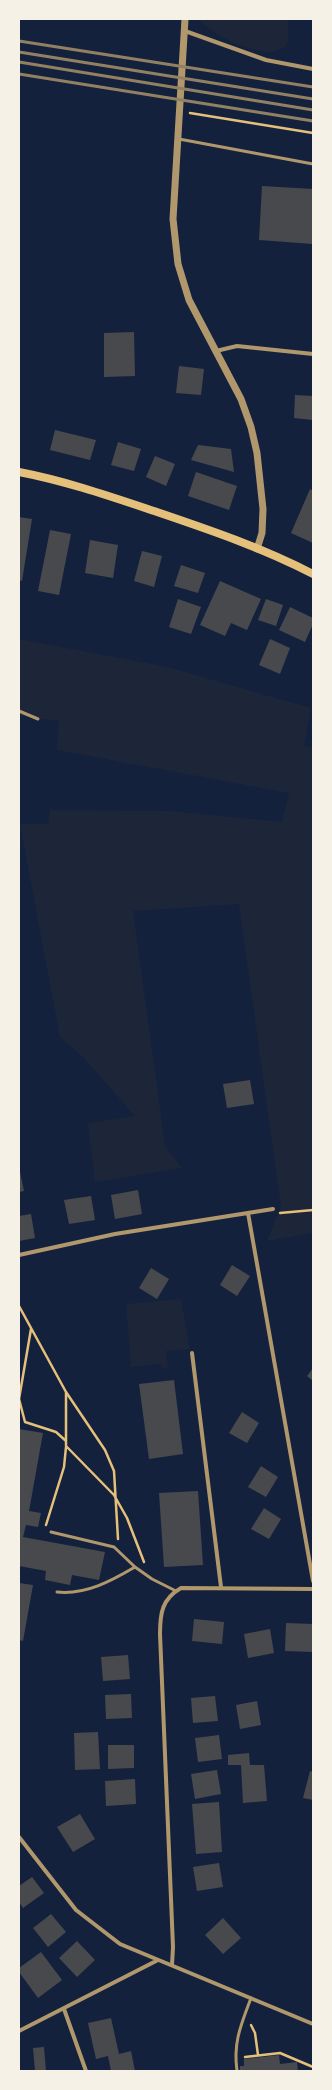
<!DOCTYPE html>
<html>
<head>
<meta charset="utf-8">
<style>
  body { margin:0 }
  #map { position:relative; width:332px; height:2090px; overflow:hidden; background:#14213d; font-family:Helvetica,sans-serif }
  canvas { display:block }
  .frame { position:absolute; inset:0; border:20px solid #f6f1e7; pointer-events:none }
</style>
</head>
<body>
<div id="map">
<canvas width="332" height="2090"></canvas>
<div class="frame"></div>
</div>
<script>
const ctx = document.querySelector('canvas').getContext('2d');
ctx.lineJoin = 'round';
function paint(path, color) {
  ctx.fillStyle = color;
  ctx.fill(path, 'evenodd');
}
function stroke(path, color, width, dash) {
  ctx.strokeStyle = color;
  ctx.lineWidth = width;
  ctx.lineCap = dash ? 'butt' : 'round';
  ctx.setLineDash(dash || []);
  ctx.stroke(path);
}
paint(new Path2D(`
  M199 19H288V41L285 47C280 49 273 53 268 52 247 50 212 36 199 19Z
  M19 639 167 667 311 708 304 746 313 748V1233L267 1241 281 1206 239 904 133 911 165 1146 182 1168 95 1182 88 1123 135 1116 83 1057 60 1037 20 824H48L50 810 169 811 282 822 289 793 57 750 59 721 19 716Z
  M181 1299 190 1349 166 1351 168 1368 163 1369 160 1364 131 1367 126 1304Z`), '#1d2539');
paint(new Path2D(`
  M262 186 313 189V244L259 240Z
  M134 332 135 376 104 377V333Z
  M179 366 204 369 201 395 176 393Z
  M295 395 313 396V420L294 418Z
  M55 430 96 440 90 460 50 450Z
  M118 442 141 449 134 471 111 465Z
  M198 445 231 449 234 472 191 460Z
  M155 456 175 464 166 486 146 477Z
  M196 472 237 486 229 510 188 496Z
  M310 489 313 491V543L291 533Z
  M19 517 32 519 22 581 19 580Z
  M50 530 71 534 59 595 38 591Z
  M90 540 118 545 113 578 85 573Z
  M142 551 162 556 154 587 134 581Z
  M181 565 205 573 198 593 174 586Z
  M220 581 261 599 247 630 231 623 225 636 200 625Z
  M178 599 201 607 191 634 169 627Z
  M266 599 283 605 276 626 258 620Z
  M290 607 313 618V624L305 642 279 630Z
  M270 639 290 648 280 674 259 665Z
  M250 1080 254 1104 227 1108 223 1084Z
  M19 1167 24 1191 19 1192Z
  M138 1190 142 1214 115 1219 111 1195Z
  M91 1196 95 1220 69 1224 64 1200Z
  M31 1214 35 1238 19 1241V1216Z
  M232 1265 250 1276 237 1296 220 1285Z
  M151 1268 169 1279 157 1299 139 1288Z
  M313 1368V1381L307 1376Z
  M174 1380 183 1454 149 1459 139 1384Z
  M242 1412 259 1423 247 1443 229 1433Z
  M19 1429 43 1433 29 1511 41 1513 38 1527 26 1525 23 1537 105 1552 99 1580 72 1575 70 1585 45 1580 46 1571 19 1566Z
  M261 1466 278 1477 266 1497 248 1487Z
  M198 1491 203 1565 164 1567 159 1493Z
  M264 1508 281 1519 269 1539 251 1529Z
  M19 1583 33 1585 23 1641 19 1640Z
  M194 1619 224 1622 222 1644 192 1641Z
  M286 1623 313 1624V1652L285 1651Z
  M270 1629 274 1653 248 1658 244 1634Z
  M128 1655 130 1679 103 1681 101 1657Z
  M131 1694 132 1718 106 1719 105 1695Z
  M215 1696 218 1721 193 1723 191 1698Z
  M257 1701 261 1725 240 1729 236 1705Z
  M98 1732 100 1769 75 1770 74 1733Z
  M219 1735 222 1759 198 1762 195 1738Z
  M108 1745H134V1768L108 1769Z
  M249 1753 250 1765H264L267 1801 243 1803 241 1765H228V1755Z
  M217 1770 221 1794 195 1799 191 1774Z
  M310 1771 313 1772V1800L303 1798Z
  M135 1779 136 1804 106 1806 105 1781Z
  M219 1802 222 1852 196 1854 192 1804Z
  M80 1814 95 1839 73 1852 57 1827Z
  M219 1863 223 1887 197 1891 193 1867Z
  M32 1877 44 1893 23 1908 19 1902V1886Z
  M51 1914 66 1932 48 1947 33 1928Z
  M223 1918 241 1938 223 1954 205 1935Z
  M77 1941 95 1960 77 1977 59 1958Z
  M41 1952 62 1980 38 1998 19 1972V1968Z
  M111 2018 119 2054 131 2051 135 2071H111L108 2056 96 2059 88 2023Z
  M44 2047 46 2071H35L33 2048Z
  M279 2055 280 2064 297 2062 298 2071H240V2066H244V2059Z`), '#48494c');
stroke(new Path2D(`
  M190 113 313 133
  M280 1213 313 1210
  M19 1306 66 1392V1446L114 1495 127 1518 144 1562
  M31 1329 19 1399 25 1422 56 1432 66 1441
  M66 1392 105 1450 114 1471 118 1539
  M46 1525 64 1467 66 1447
  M251 2025 255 2033 258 2055
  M245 2057 280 2053 313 2067`), '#e5c07b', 2.5);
stroke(new Path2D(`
  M179 139 313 164
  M19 711 38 719
  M51 1532 114 1547 135 1567 152 1579 176 1591
  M57 1592C86 1595 111 1581 135 1567
  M237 2071C233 2042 241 2025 251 1998`), '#b1986c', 3);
stroke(new Path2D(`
  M185 31 266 60 313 69
  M216 351 237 346 313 354
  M248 1213 313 1581
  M19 1255 115 1234 273 1209
  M192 1353 221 1587
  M19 1837 76 1910 120 1944 313 2024
  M172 1965 173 1947 160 1634C160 1613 162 1599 181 1588L313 1589
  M64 2009 86 2071
  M19 2031 158 1960`), '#b1986c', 4);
stroke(new Path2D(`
  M185 19 173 219 178 264 189 300 241 399 251 427 257 453 263 509 262 533 257 549`), '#b1986c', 7);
stroke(new Path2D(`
  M19 472C66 481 112 497 157 512 210 530 263 548 313 574`), '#e5c07b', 8);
stroke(new Path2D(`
  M19 41 313 87
  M19 52 313 99
  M19 62 313 110
  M19 74 313 121`), '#918062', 3);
</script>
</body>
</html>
